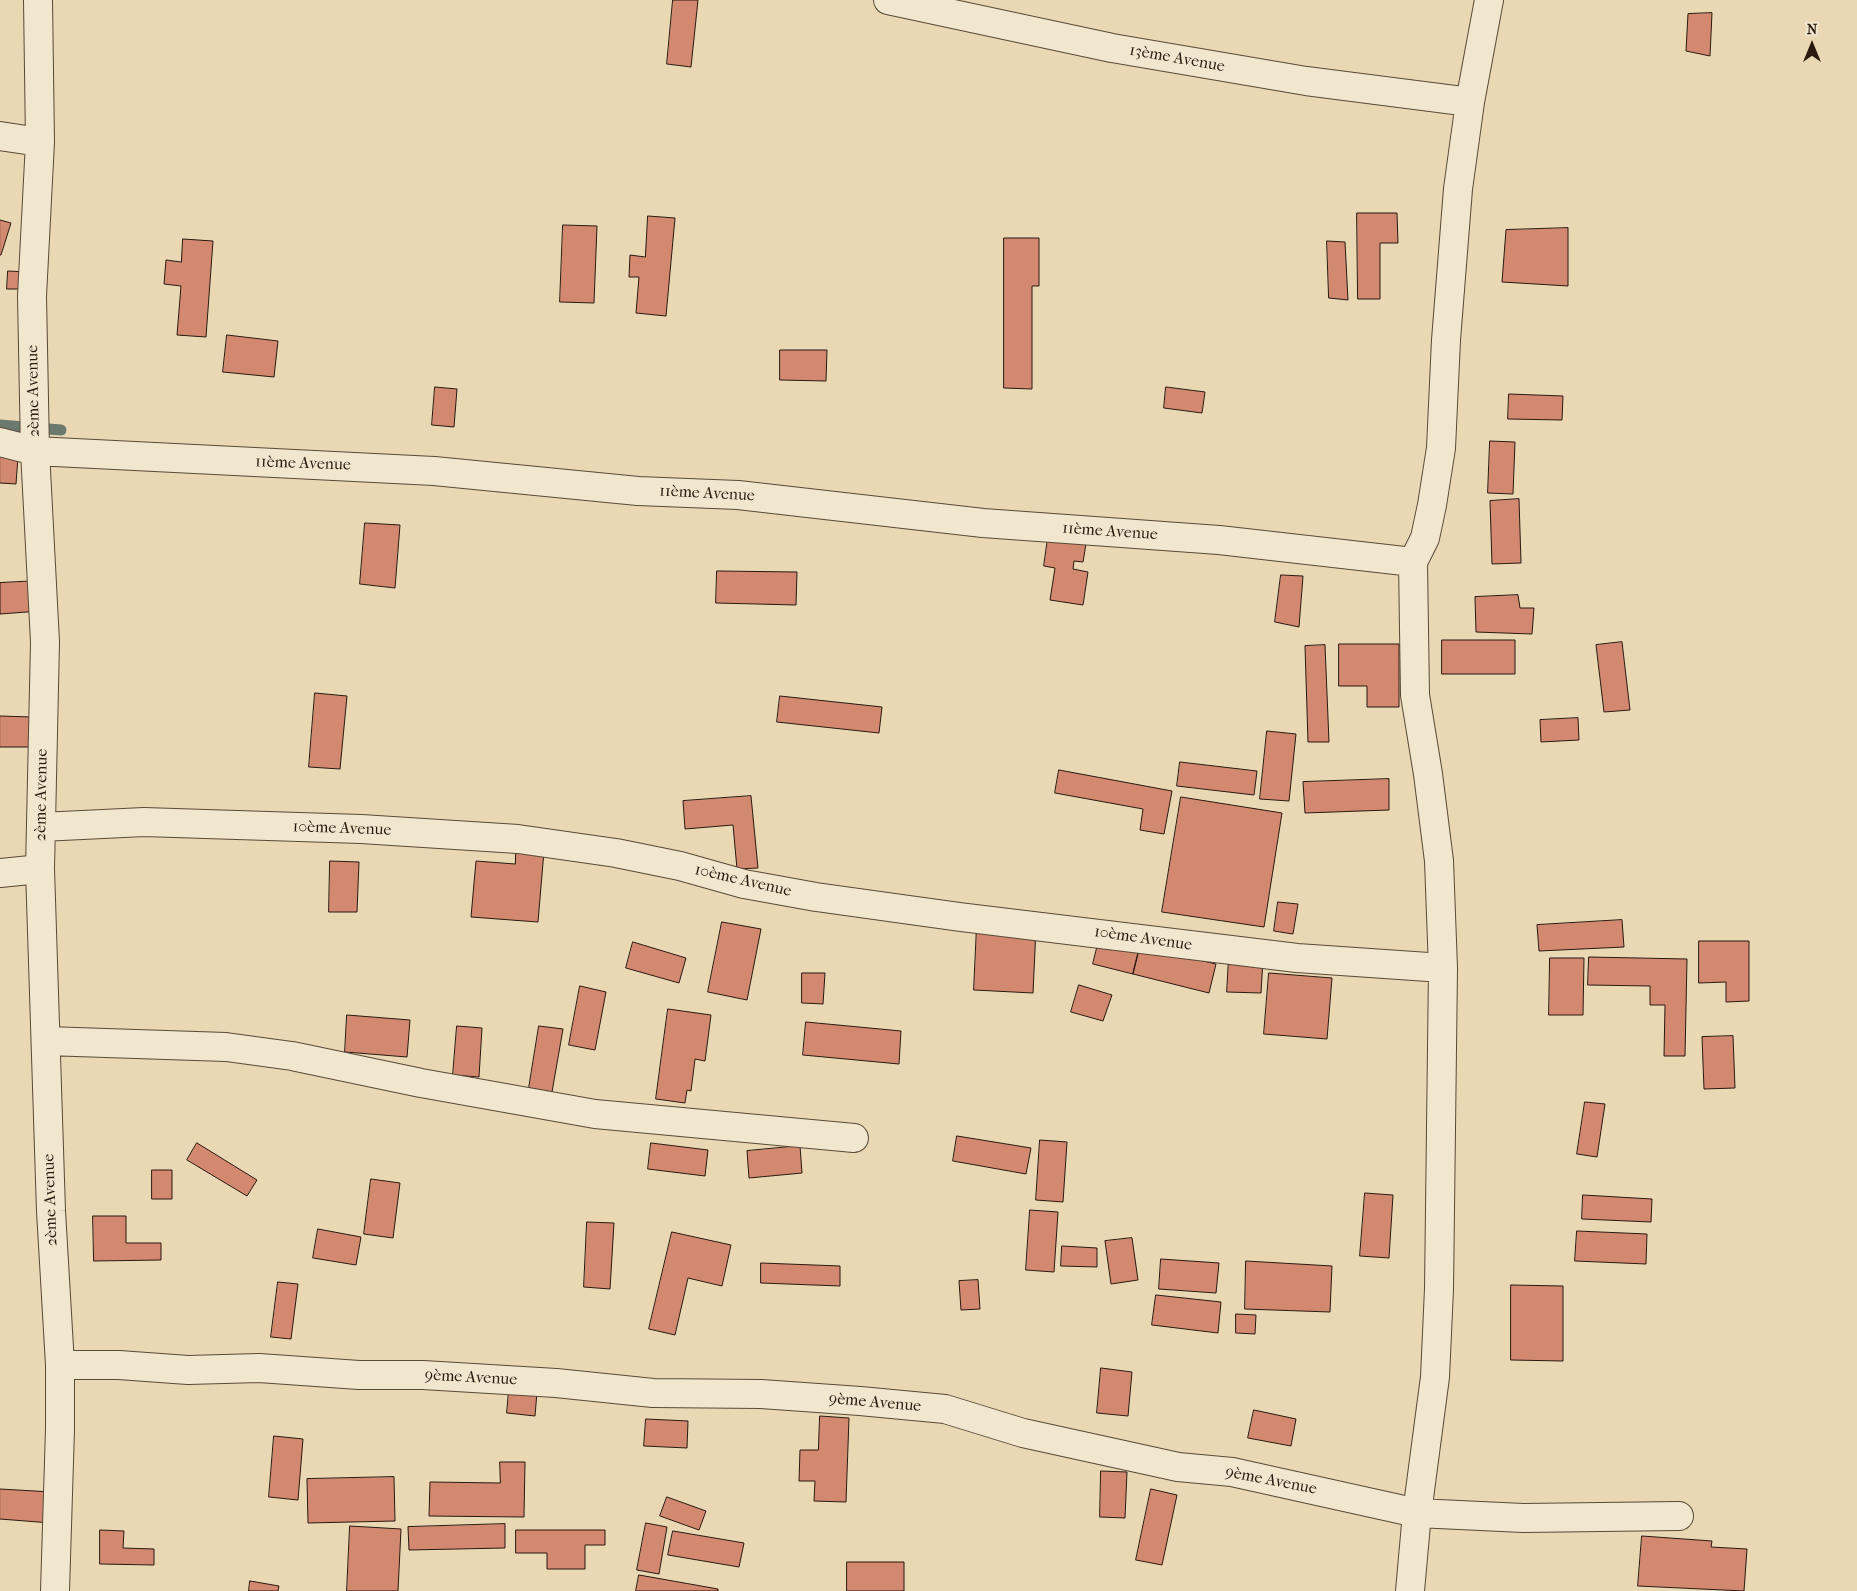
<!DOCTYPE html>
<html>
<head>
<meta charset="utf-8">
<style>
  body { margin:0 }
  #map { position:relative; width:1857px; height:1591px; overflow:hidden; background:#e9d8b3; font-family:"IM FELL French Canon",serif }
  canvas { display:block }
  .north { position:absolute; left:1787px; top:20px; width:50px; height:50px; -webkit-text-stroke:4px #f1e6ce; paint-order:stroke; rotate:0deg; font-size:14px; font-weight:700; line-height:20px; text-align:center; color:#29190f }
  .north::after { content:''; display:block; margin:auto; width:18px; height:22px; background:#29190f; clip-path:polygon(50% 0,100% 100%,50% 72%,0 100%) }
</style>
</head>
<body>
<div id="map">
<canvas width="1857" height="1591"></canvas>
<div class="north">N</div>
</div>
<script>
const ctx = document.querySelector('canvas').getContext('2d');
ctx.lineJoin = 'round';
function stroke(path, color, width, dash) {
  ctx.strokeStyle = color;
  ctx.lineWidth = width;
  ctx.lineCap = dash ? 'butt' : 'round';
  ctx.setLineDash(dash || []);
  ctx.stroke(path);
}
function paint(path, color) {
  ctx.fillStyle = color;
  ctx.fill(path, 'evenodd');
}
function drawText(font, color, halo, rows, align = 'center') {
  ctx.font = font + ' "IM FELL French Canon",serif';
  ctx.lineWidth = 4;
  ctx.setLineDash([]);
  ctx.textBaseline = 'middle';
  ctx.strokeStyle = halo;
  ctx.fillStyle = color;
  for (const [text, x, y, turn = 0] of rows) {
    ctx.save();
    ctx.translate(x, y);
    ctx.rotate((+turn || 0) * Math.PI / 180);
    ctx.textAlign = isNaN(turn) ? turn : align;
    if (halo) ctx.strokeText(text, 0, 0);
    ctx.fillText(text, 0, 0);
    ctx.restore();
  }
}
stroke(new Path2D(`
  M0 425 61 430`), '#6b796f', 11);
const building = new Path2D(`
  M673 0H698L691 67 667 64Z
  M1712 13 1710 56 1686 51 1688 14Z
  M1357 213H1397L1398 243H1380V299H1358Z
  M648 216 675 218 666 316 636 313 639 277H629L630 255 645 257Z
  M0 220 11 223 1 255H0Z
  M563 225 597 226 594 303 560 302Z
  M1568 228V286L1502 282 1506 230Z
  M1004 238H1039V286H1032V389L1004 388Z
  M183 239 213 241 206 337 177 335 181 286 164 284 166 260 181 262Z
  M1327 241 1345 242 1348 300 1329 298Z
  M8 271 27 272 26 289H7Z
  M227 335 278 341 274 377 223 372Z
  M780 350H827L826 381 780 380Z
  M435 387 457 389 454 427 432 425Z
  M1166 387 1205 392 1202 413 1164 408Z
  M1509 394 1563 396 1562 420 1508 419Z
  M1490 441 1515 442 1513 494 1488 493Z
  M0 455 18 457 16 484 0 483Z
  M1519 499 1521 563 1492 564 1490 501Z
  M365 523 400 525 395 588 360 584Z
  M1048 538 1086 544 1083 562 1074 561 1073 569 1088 572 1083 605 1050 600 1055 568 1044 566Z
  M717 571 797 572 796 605 716 603Z
  M1281 575 1303 576 1299 627 1275 622Z
  M38 581 40 611 0 614V583Z
  M1518 595 1520 608H1534L1532 634 1476 632 1475 597Z
  M1442 640H1515V674H1442Z
  M1622 642 1630 710 1604 712 1596 645Z
  M1339 644H1399V707H1367V686H1339Z
  M1325 645 1329 742H1308L1305 646Z
  M315 693 347 696 340 769 309 767Z
  M780 696 882 707 879 733 777 722Z
  M0 716 32 717V747H0Z
  M1578 718 1579 740 1541 742 1540 720Z
  M1267 731 1296 734 1289 801 1260 799Z
  M1180 762 1257 771 1254 795 1177 786Z
  M1059 770 1172 791 1164 834 1140 830 1143 809 1055 793Z
  M1389 779V810L1305 813 1303 782Z
  M751 796 758 868 737 869 733 825 685 829 683 801Z
  M1181 797 1282 813 1264 927 1162 912Z
  M516 849 544 851 538 922 471 917 476 861 515 864Z
  M330 861 359 862 357 912H329Z
  M1278 902 1298 904 1293 934 1274 931Z
  M1622 920 1624 947 1539 951 1537 925Z
  M722 922 761 929 747 1000 708 992Z
  M977 925 1036 928 1033 993 974 990Z
  M1100 936 1140 946 1133 974 1093 964Z
  M1699 941H1749V1001L1726 1002V982L1699 983Z
  M633 942 686 958 679 983 626 968Z
  M1140 946 1216 964 1209 993 1133 974Z
  M1589 957 1687 959 1685 1056H1664L1665 1005H1650V986L1588 985Z
  M1229 958 1263 959 1261 993 1227 992Z
  M1550 958H1584L1583 1015H1549Z
  M802 973H825L823 1004 802 1003Z
  M1269 973 1332 978 1327 1039 1264 1034Z
  M1079 985 1112 995 1103 1021 1071 1012Z
  M580 986 606 992 595 1050 569 1045Z
  M668 1009 711 1015 705 1061 695 1059 691 1091 687 1090 685 1103 656 1099Z
  M347 1015 410 1020 407 1057 345 1052Z
  M806 1022 901 1031 899 1064 803 1055Z
  M457 1026 482 1028 479 1077 453 1075Z
  M539 1026 563 1029 552 1092 529 1088Z
  M1733 1036 1735 1088 1704 1089 1702 1037Z
  M1585 1102 1605 1104 1597 1157 1577 1154Z
  M957 1136 1031 1148 1026 1174 953 1161Z
  M1040 1140 1067 1142 1063 1202 1036 1200Z
  M197 1143 257 1180 247 1196 187 1160Z
  M651 1143 708 1150 705 1176 648 1169Z
  M800 1146 802 1173 749 1178 747 1151Z
  M152 1170H172V1199H152Z
  M371 1179 400 1183 393 1238 364 1234Z
  M1365 1193 1393 1195 1389 1258 1360 1256Z
  M1583 1195 1652 1199 1651 1222 1582 1219Z
  M1030 1210 1058 1212 1054 1272 1026 1270Z
  M93 1216H126V1243H161V1260L94 1261Z
  M587 1222 614 1223 610 1289 584 1287Z
  M318 1229 361 1237 356 1265 313 1258Z
  M1577 1231 1647 1234 1646 1264 1575 1261Z
  M672 1232 731 1245 722 1286 688 1278 675 1335 649 1329Z
  M1132 1238 1138 1280 1111 1284 1105 1241Z
  M1062 1246 1097 1248V1267L1061 1266Z
  M1161 1259 1219 1263 1216 1293 1159 1289Z
  M1246 1261 1332 1266 1330 1312 1245 1309Z
  M761 1263 840 1266V1286L761 1283Z
  M978 1280 980 1309 961 1310 959 1281Z
  M278 1282 298 1284 291 1339 271 1337Z
  M1511 1285 1563 1286V1361L1511 1360Z
  M1156 1295 1221 1302 1218 1333 1152 1325Z
  M1236 1314 1256 1315 1255 1334 1236 1333Z
  M1101 1368 1132 1372 1128 1416 1097 1413Z
  M509 1390 537 1392 535 1416 507 1413Z
  M1254 1410 1296 1419 1291 1446 1248 1438Z
  M820 1416 849 1418 846 1502 814 1501 815 1481H799L800 1450H818Z
  M646 1419 688 1421 687 1448 644 1446Z
  M274 1436 303 1439 298 1500 269 1497Z
  M500 1462H525L524 1517 429 1516 430 1482 500 1483Z
  M1101 1471 1127 1472 1125 1518 1100 1517Z
  M394 1477 395 1521 308 1523 307 1479Z
  M0 1489 52 1492 51 1523 0 1519Z
  M1151 1489 1177 1495 1162 1565 1136 1560Z
  M667 1497 706 1511 699 1530 660 1516Z
  M646 1523 667 1527 659 1574 637 1570Z
  M505 1524V1548L409 1550 408 1527Z
  M350 1526 401 1529 398 1591H347Z
  M100 1530 124 1531 123 1548 154 1549V1565L100 1564Z
  M516 1530H605V1545H585V1569H547V1553H516Z
  M673 1531 744 1543 739 1567 668 1555Z
  M1642 1536 1712 1541 1711 1547 1747 1549 1744 1591 1638 1586Z
  M847 1562H904V1591H847Z
  M639 1575 718 1589V1591H636Z
  M250 1581 279 1586 278 1591H249Z`);
paint(building, '#d38870');
stroke(building, '#29190f', 1);
const minor = new Path2D(`
  M38 0 40 142 32 296 35 451 45 642 40 869 51 1211 60 1365V1429L55 1591
  M888 0 1112 48 1306 81 1470 102
  M0 136 40 142
  M0 442 35 451 434 471 638 491 738 495 983 523 1219 540 1413 562
  M41 827 144 822 361 829 518 839 616 853 680 866 744 884 816 897 960 917 1297 958 1443 968
  M0 873 40 869
  M46 1041 226 1047 292 1056 421 1083 595 1114 854 1138
  M60 1365H119L188 1370 259 1368 359 1375H423L556 1383 653 1393 761 1394 860 1401 945 1409 1023 1433 1178 1467 1232 1472 1417 1513 1523 1518 1679 1516
  M1410 1591 1417 1513 1435 1377 1439 1289 1443 968 1439 861 1428 774 1415 695 1413 562 1425 538 1432 505 1441 448 1446 340 1458 189 1470 102 1489 0`);
stroke(minor, '#594938', 30);
stroke(minor, '#f1e6ce', 28);
drawText('16px', '#29190f', '#f1e6ce', [
  ["13ème Avenue",1177,59,10],
  ["2ème Avenue",34,391,-91],
  ["11ème Avenue",303,464,2],
  ["11ème Avenue",707,494,3],
  ["11ème Avenue",1110,532,4],
  ["2ème Avenue",42,795,-89],
  ["10ème Avenue",342,829,2],
  ["10ème Avenue",743,881,13],
  ["10ème Avenue",1143,939,8],
  ["2ème Avenue",51,1200,-92],
  ["9ème Avenue",471,1378,3],
  ["9ème Avenue",875,1403,5],
  ["9ème Avenue",1271,1481,11]
]);
</script>
</body>
</html>
